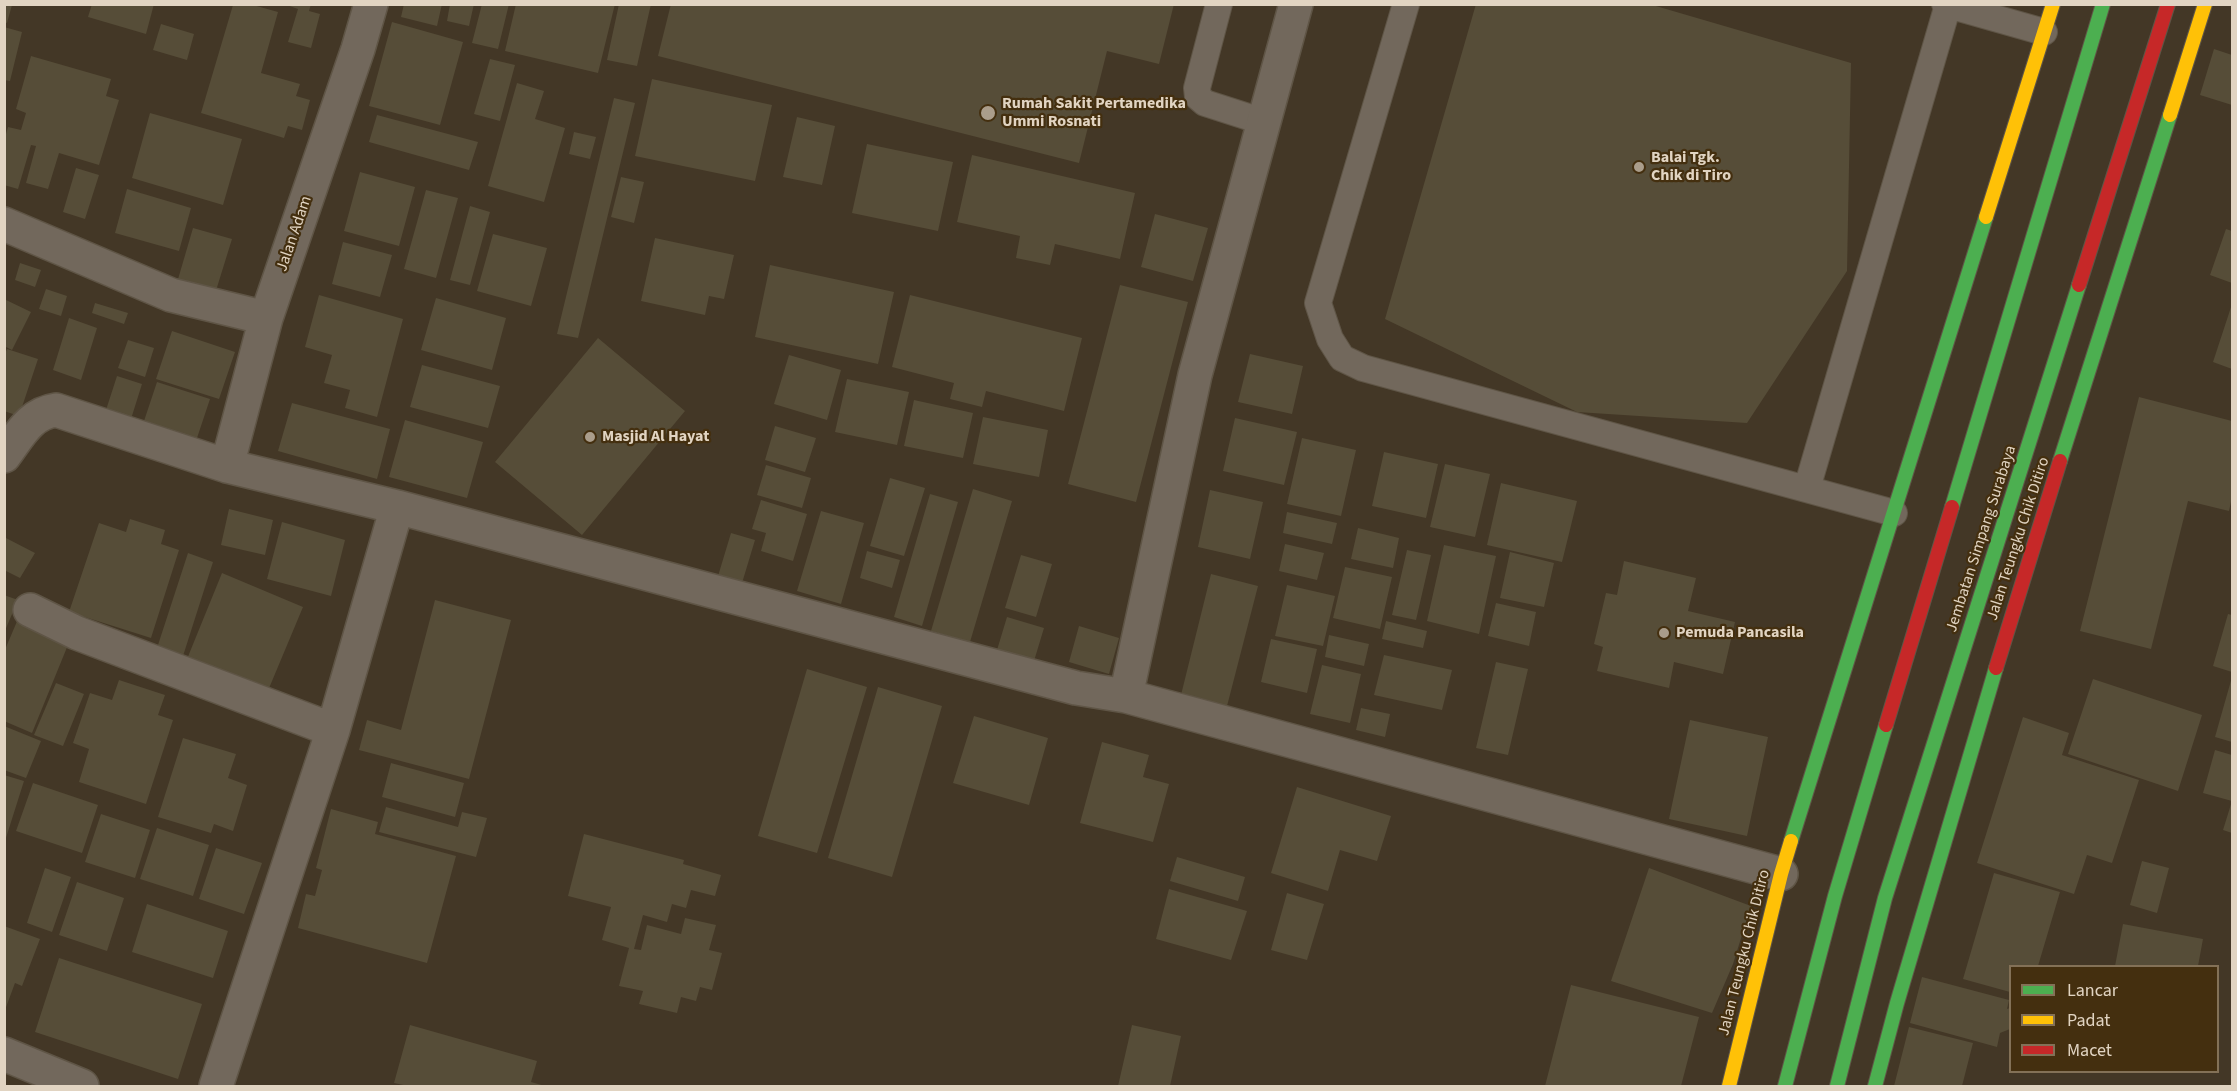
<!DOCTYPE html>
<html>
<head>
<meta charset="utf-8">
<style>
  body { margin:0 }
  #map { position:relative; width:2237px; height:1091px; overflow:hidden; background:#433726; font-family:"Source Sans 3",sans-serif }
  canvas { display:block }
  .frame { position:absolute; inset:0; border:6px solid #e1d4c2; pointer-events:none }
  .legend { position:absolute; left:2009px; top:965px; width:210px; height:108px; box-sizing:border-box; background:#442f0f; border:2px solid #837157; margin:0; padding:8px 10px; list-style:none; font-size:18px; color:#e1d4c2 }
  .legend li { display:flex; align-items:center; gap:12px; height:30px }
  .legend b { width:30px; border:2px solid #837157 }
</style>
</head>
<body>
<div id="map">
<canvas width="2237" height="1091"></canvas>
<div class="frame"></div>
<ul class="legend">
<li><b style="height:8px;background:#4caf50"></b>Lancar</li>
<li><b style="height:8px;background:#ffc107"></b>Padat</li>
<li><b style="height:8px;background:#c62828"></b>Macet</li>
</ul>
</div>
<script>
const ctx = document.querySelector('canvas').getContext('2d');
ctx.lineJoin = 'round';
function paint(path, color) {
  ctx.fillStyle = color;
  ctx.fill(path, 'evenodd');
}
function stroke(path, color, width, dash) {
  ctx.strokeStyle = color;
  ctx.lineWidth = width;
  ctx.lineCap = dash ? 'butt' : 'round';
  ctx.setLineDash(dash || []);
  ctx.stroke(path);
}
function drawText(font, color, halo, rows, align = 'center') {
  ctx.font = font + ' "Source Sans 3",sans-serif';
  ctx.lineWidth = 4.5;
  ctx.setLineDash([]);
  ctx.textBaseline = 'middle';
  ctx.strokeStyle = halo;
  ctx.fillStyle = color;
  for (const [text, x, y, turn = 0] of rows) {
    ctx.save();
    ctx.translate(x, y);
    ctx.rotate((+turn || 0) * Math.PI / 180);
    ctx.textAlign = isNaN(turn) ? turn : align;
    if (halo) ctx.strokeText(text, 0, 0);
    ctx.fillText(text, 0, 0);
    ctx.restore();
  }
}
paint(new Path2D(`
  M92 4H154L146 34 88 17Z
  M284 4H311L309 11 320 14 311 48 288 42 298 9Z
  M404 4H442L437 26 401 17Z
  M450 4H474L469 26 447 21Z
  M482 4H509L498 49 472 43Z
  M516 4H615L598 73 505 51Z
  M619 4H651L637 66 607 60Z
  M671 4H1174L1159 64 1107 51 1079 163 658 56Z
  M1476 4H1649L1851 63 1847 271 1747 423 1577 412 1385 319Z
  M4 5H12L7 23 4 22Z
  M233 5H253L278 12 261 73 300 84 296 96 310 100 302 130 288 126 284 138 201 113Z
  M392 22 463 42 440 125 369 106Z
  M161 24 194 34 187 60 153 50Z
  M4 27 22 32 10 81 4 80Z
  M2214 49 2232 55V105L2200 95Z
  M31 56 111 79 106 96 119 100 99 165 59 153 48 189 26 183 36 146 31 145 18 189 4 185V141L8 127 21 130 26 113 16 109Z
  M490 59 515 65 500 121 474 114Z
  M652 79 772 105 755 181 635 156Z
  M517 83 544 91 535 119 565 128 544 202 488 186Z
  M614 98 635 103 578 338 557 334Z
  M150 113 242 139 223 205 132 178Z
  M377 115 478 142 469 170 369 142Z
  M797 117 835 126 822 185 783 177Z
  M574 132 596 137 590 159 569 154Z
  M867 144 953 162 938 231 852 213Z
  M972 155 1135 193 1120 259 1055 244 1050 265 1016 258 1020 236 957 222Z
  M76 168 99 175 85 219 63 212Z
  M360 172 415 187 399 246 344 231Z
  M621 177 644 182 634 223 611 217Z
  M127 189 191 208 179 251 115 233Z
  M426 190 458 198 436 278 404 269Z
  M470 206 490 212 470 285 450 280Z
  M1155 214 1208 228 1193 281 1141 267Z
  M193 228 232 239 214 297 176 286Z
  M2226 229 2232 231V283L2210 275Z
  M493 234 547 248 531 306 477 291Z
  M655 238 734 255 724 299 709 296 705 315 641 301Z
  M343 242 392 255 380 297 332 284Z
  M20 263 41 270 35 287 15 280Z
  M770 265 894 292 878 364 755 337Z
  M1120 285 1188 302 1136 502 1068 484Z
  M46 289 67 296 61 316 39 309Z
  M319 295 403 319 377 417 345 408 350 390 324 383 332 355 305 347Z
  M910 295 1082 338 1064 411 986 391 982 407 950 399 954 383 892 367Z
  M436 298 506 318 492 370 421 350Z
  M4 299 31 312 12 350 4 346Z
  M95 303 128 313 124 324 92 313Z
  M2232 304V369L2213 362Z
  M69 318 97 328 81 380 53 370Z
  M172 331 235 352 219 399 156 379Z
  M598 338 685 411 582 535 495 462Z
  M128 340 154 348 145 377 118 368Z
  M7 349 38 359 19 416 4 411V356Z
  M1250 354 1303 366 1292 414 1238 402Z
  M789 355 841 370 827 420 774 404Z
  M422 365 500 386 488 428 410 407Z
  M117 376 142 384 131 419 106 410Z
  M847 379 909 392 897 445 835 432Z
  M157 382 210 399 194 447 141 430Z
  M2139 397 2232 421V497L2229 511 2188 501 2151 649 2080 631Z
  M914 400 973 413 963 458 904 446Z
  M292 403 390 429 377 479 278 451Z
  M983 417 1048 430 1039 477 973 464Z
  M1235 418 1297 432 1284 485 1223 471Z
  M405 420 483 442 467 498 389 477Z
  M775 426 816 438 805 472 765 460Z
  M1302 438 1356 450 1341 516 1287 504Z
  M1384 452 1438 464 1426 518 1372 506Z
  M1445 464 1490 474 1475 537 1430 527Z
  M766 465 811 478 802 508 757 495Z
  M890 478 925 488 904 556 870 546Z
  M1501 483 1577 501 1562 562 1487 545Z
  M973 489 1012 501 970 642 931 631Z
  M1210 490 1263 502 1250 559 1198 547Z
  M930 494 958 502 922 626 894 617Z
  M761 500 807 514 793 561 761 551 766 533 752 529Z
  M229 509 273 520 265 555 221 545Z
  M821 511 864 523 841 604 797 591Z
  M1287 512 1337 523 1332 544 1283 533Z
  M130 519 165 530 161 544 179 550 151 638 69 612 99 523 126 532Z
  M282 522 345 540 331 596 267 579Z
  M1358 528 1399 538 1393 568 1351 559Z
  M731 533 755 540 739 593 715 586Z
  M4 537 35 553 20 578 4 570Z
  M1285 544 1324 553 1317 580 1279 571Z
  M1444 545 1496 556 1479 634 1427 621Z
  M1407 550 1431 555 1416 620 1392 615Z
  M867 551 900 560 892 588 860 578Z
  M1510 552 1554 563 1544 607 1500 598Z
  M188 553 213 562 183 656 157 648Z
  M1021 555 1052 564 1036 617 1005 608Z
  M1624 561 1696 578 1688 611 1735 622 1723 674 1674 662 1669 688 1597 671 1603 647 1594 644 1606 593 1617 595Z
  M1345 567 1392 577 1380 629 1333 618Z
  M222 573 303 607 267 693 187 659Z
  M1211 574 1258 586 1226 710 1180 699Z
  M1287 585 1335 596 1323 646 1275 636Z
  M4 595 18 600 4 633Z
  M435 600 511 620 469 779 359 750 367 720 401 730Z
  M1496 603 1536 612 1529 646 1488 636Z
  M2228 614 2232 615V672L2213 666Z
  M1007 617 1044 628 1034 661 997 650Z
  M18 619 70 640 32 733 4 721V652Z
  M1386 621 1427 631 1423 648 1382 639Z
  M1079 626 1119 638 1109 674 1069 662Z
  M1329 635 1369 644 1364 666 1325 657Z
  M1271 639 1317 649 1307 693 1261 682Z
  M1384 655 1452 670 1442 710 1374 695Z
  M1496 662 1528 669 1508 755 1476 748Z
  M1322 665 1361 674 1350 723 1310 714Z
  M807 669 867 687 817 853 758 836Z
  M2232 677V742L2215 737Z
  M2093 679 2202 715 2178 791 2068 754Z
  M119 680 165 695 158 715 173 720 146 804 79 782 89 749 73 743 90 693 112 700Z
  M56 683 84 694 63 746 34 735Z
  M878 687 942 706 892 877 828 858Z
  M1361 708 1390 714 1385 737 1356 730Z
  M974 716 1048 738 1029 805 953 783Z
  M2023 717 2069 733 2062 755 2139 780 2112 863 2087 855 2074 894 1977 863Z
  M1690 720 1768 737 1747 836 1669 819Z
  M4 726 41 741 26 778 4 770Z
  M183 738 236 754 228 778 247 785 233 831 214 824 211 833 158 817Z
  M1102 742 1149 755 1143 777 1169 784 1153 842 1080 823Z
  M2215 750 2232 755V833L2223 830 2232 801 2203 793Z
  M391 763 464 783 455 817 382 797Z
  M4 775 24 781 5 841H4Z
  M33 783 98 805 82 853 16 831Z
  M1297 787 1391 816 1377 861 1340 850 1328 891 1271 873Z
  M386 807 458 827 462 812 487 818 476 857 379 832Z
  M331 809 378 822 375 834 456 856 427 963 298 928 306 894 315 896 322 870 316 868Z
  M101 814 150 830 135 878 85 862Z
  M157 828 209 845 193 896 140 879Z
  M584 834 684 860 683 864 721 875 715 896 691 890 686 908 672 904 667 922 643 915 634 949 641 950 647 925 681 934 685 918 716 925 709 950 722 953 712 990 700 987 696 1001 681 997 677 1013 639 1004 643 991 619 986 629 948 602 940 611 907 568 896Z
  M216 848 262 863 244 914 199 899Z
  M1177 857 1245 877 1238 901 1170 881Z
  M2142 861 2169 868 2157 913 2130 905Z
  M45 868 71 877 52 932 27 923Z
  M1649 868 1751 906 1733 964 1712 1013 1611 981Z
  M1994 873 2060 892 2038 966H2010V992L1963 979Z
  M77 882 124 898 107 951 59 935Z
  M1169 889 1247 911 1231 960 1156 939Z
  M1287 893 1324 904 1307 960 1271 950Z
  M147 904 228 931 213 978 132 952Z
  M2123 924 2203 939 2198 966H2115Z
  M4 926 40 939 22 986 15 983 5 1010Z
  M59 958 202 1004 178 1079 35 1032Z
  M1922 977 2009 1000 2007 1009 2010 1008V1029L2000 1033 1997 1047 1910 1023Z
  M1571 985 1699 1017 1681 1086H1545Z
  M410 1025 537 1061 531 1082 545 1086H408L394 1083Z
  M1132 1025 1181 1036 1170 1086H1118Z
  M1909 1027 1973 1043 1962 1086H1894Z`), '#564d38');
const lane = new Path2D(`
  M1219 4 1197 88 1198 97 1205 103 1264 122
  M1406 4 1318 303 1330 339 1342 358 1363 368 1894 513
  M1945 4 2044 32
  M1807 488 1948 5`);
const street = new Path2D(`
  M4 224 171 295 266 318
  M4 456C20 435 29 414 56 410L227 466 397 507 1076 688 1126 696 1195 375 1296 4
  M227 466 266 318 358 49 371 4
  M30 610 77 633 333 730
  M1126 696 1781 874
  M4 1054 82 1086
  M216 1086 333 730 397 507`);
const fast = new Path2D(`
  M2060 461 2170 115
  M1952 507 2103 4
  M1791 841 1986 217
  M1785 1086 1835 896 1886 725
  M1837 1086 1885 898 2079 285
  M1875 1086 1897 1003 1996 668`);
const slow = new Path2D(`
  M2170 115 2205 4
  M1986 217 2053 4
  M1729 1086 1781 874 1791 841`);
const jam = new Path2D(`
  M2079 285 2168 4
  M1996 668 2060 461
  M1886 725 1952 507`);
stroke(lane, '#5f5546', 28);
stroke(street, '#5f5546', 36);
stroke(fast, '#5f5546', 16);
stroke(slow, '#5f5546', 16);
stroke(jam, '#5f5546', 16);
stroke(lane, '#72685c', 26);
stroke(street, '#72685c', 33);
stroke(fast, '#4caf50', 14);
stroke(slow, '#ffc107', 14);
stroke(jam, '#c62828', 14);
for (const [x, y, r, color] of [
  [988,113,8,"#aa9d8b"],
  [1639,167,6,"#aa9d8b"],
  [590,437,6,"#aa9d8b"],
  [1664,633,6,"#aa9d8b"]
]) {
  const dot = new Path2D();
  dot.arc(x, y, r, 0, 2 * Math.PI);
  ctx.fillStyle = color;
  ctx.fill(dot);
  stroke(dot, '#442f0f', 2);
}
drawText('bold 16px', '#e1d4c2', '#442f0f', [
  ["Rumah Sakit Pertamedika",1002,104],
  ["Ummi Rosnati",1002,122],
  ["Balai Tgk.",1651,158],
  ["Chik di Tiro",1651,176],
  ["Masjid Al Hayat",602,437],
  ["Pemuda Pancasila",1676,633]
], 'left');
drawText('16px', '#e1d4c2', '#442f0f', [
  ["Jalan Adam",295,234,-71],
  ["Jembatan Simpang Surabaya",1982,539,-72],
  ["Jalan Teungku Chik Ditiro",2019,539,-72],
  ["Jalan Teungku Chik Ditiro",1745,953,-76]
]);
</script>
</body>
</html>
